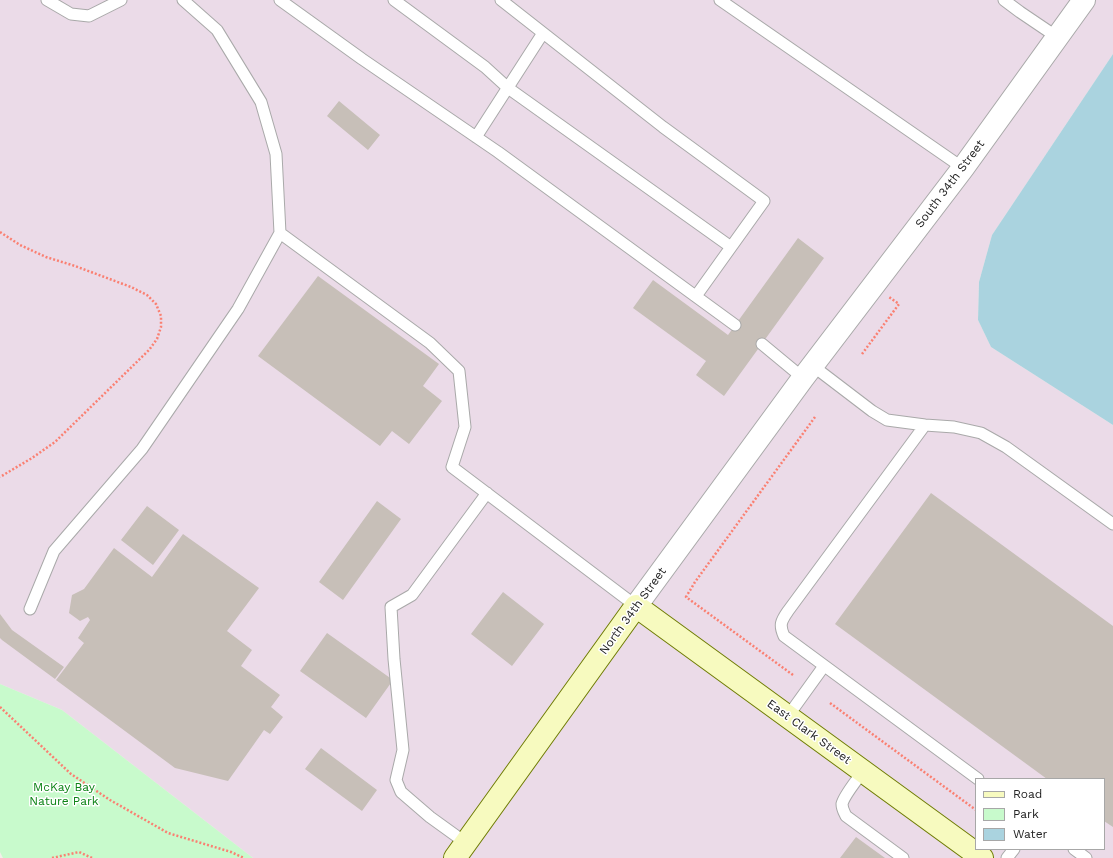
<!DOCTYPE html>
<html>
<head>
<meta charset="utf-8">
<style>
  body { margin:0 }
  #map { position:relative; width:1113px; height:858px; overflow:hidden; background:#f2efe9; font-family:"Work Sans",sans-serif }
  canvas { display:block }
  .legend { position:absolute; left:975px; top:778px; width:130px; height:72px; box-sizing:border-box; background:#fff; border:1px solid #a7a7a7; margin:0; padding:5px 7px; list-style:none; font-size:12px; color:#222 }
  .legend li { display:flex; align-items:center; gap:8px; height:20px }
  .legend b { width:20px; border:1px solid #a7a7a7 }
</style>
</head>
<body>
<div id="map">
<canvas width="1113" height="858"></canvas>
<ul class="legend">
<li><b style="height:5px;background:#f7fabf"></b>Road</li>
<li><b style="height:11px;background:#c8facc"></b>Park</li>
<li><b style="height:11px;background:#aad3df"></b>Water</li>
</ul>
</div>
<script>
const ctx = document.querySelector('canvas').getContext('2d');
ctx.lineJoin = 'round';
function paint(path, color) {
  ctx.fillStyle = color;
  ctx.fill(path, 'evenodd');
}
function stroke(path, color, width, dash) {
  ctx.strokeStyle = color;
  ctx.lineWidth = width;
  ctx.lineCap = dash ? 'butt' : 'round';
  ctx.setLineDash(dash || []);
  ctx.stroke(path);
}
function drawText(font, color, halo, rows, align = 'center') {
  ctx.font = font + ' "Work Sans",sans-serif';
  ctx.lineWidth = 3;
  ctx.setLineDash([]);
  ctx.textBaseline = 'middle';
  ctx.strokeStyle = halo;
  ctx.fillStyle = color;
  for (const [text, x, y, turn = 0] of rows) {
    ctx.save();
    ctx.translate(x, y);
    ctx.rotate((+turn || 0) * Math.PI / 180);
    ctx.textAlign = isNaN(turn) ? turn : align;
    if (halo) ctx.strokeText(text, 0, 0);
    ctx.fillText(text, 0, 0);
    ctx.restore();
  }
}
paint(new Path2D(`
  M0 0H1113V54L992 235 979 282 978 320 991 347 1113 425V858H253L62 710 0 684ZM976 779H1104V849H976Z`), '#ebdbe8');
paint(new Path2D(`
  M0 684 62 710 253 858H3L0 852Z`), '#c8facc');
paint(new Path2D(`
  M1113 54V425L991 347 978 320 979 282 992 235Z`), '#aad3df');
paint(new Path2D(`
  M339 101 380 135 368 150 327 116Z
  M798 238 824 258 724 396 696 375 706 361 633 308 653 280 728 335Z
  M318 276 439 364 423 386 442 401 409 444 392 431 380 446 258 356Z
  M931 493 1113 626V827L1104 821V779H1047L835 624Z
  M377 501 401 519 343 600 319 582Z
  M147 506 179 530 153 565 121 540Z
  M183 534 259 588 227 631 252 650 241 666 280 695 271 707 283 717 270 734 264 730 228 781 175 768 56 680 84 643 78 638 90 620 88 617 80 621 69 613 72 595 84 589 114 548 152 577Z
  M503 592 544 624 512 666 471 634Z
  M0 614 12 630 64 667 55 679 2 640 0 638Z
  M327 633 393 680 366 718 300 671Z
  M321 748 377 790 362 811 305 769Z
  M856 837 885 858H840Z`), '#c7bfb8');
const lane = new Path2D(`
  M47 0 71 14 89 16 121 0
  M183 0 217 30 261 102 276 154 280 233
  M280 0 362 59 498 152 735 325
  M394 0 485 67 508 88 731 247
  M501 0 663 127 764 201 696 296
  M720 0 963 168
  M1004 0 1020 12 1057 37
  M476 137 543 33
  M762 344 803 378
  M813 366 872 411 887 420 925 425 954 427 981 433 1006 447 1113 524
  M925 425 788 611C781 621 779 625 784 636L978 779
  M30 609 54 551 142 449 238 309 280 233 430 343 459 371 465 427 452 467 636 606
  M788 716 824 666
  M863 771C858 779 844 795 842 804 842 809 844 812 846 816L903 858
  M466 843 430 817 401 792 396 780 403 750 394 659 391 607 412 595 487 493
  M1074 849 1086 858
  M1007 858 1014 849`);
const street = new Path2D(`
  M636 606 803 378 963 168 1084 0`);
const secondary = new Path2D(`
  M455 858 636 606 982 858`);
stroke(lane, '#a9a9a9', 13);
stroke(street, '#a9a9a9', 24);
stroke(secondary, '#707d05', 24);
stroke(new Path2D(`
  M0 232 20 245 46 257 75 266 131 287 147 295 156 304 161 316V327L157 339 149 350 55 442 32 458 0 477
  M862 354 899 304 889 297
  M793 675 686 597 695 582 815 417
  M830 703 976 810
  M0 707 71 774 110 800 168 833 231 852 244 858
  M52 858 79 852 92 858`), '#fa8072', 2.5, [2, 2]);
stroke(lane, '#fff', 11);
stroke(street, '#fff', 22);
stroke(secondary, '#f7fabf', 22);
drawText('12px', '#222', '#fff', [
  ["South 34th Street",950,184,-53],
  ["North 34th Street",633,611,-54],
  ["East Clark Street",809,732,36]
]);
drawText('12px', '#0c8416', '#fff', [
  ["McKay Bay",64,787],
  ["Nature Park",64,801]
]);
</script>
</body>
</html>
